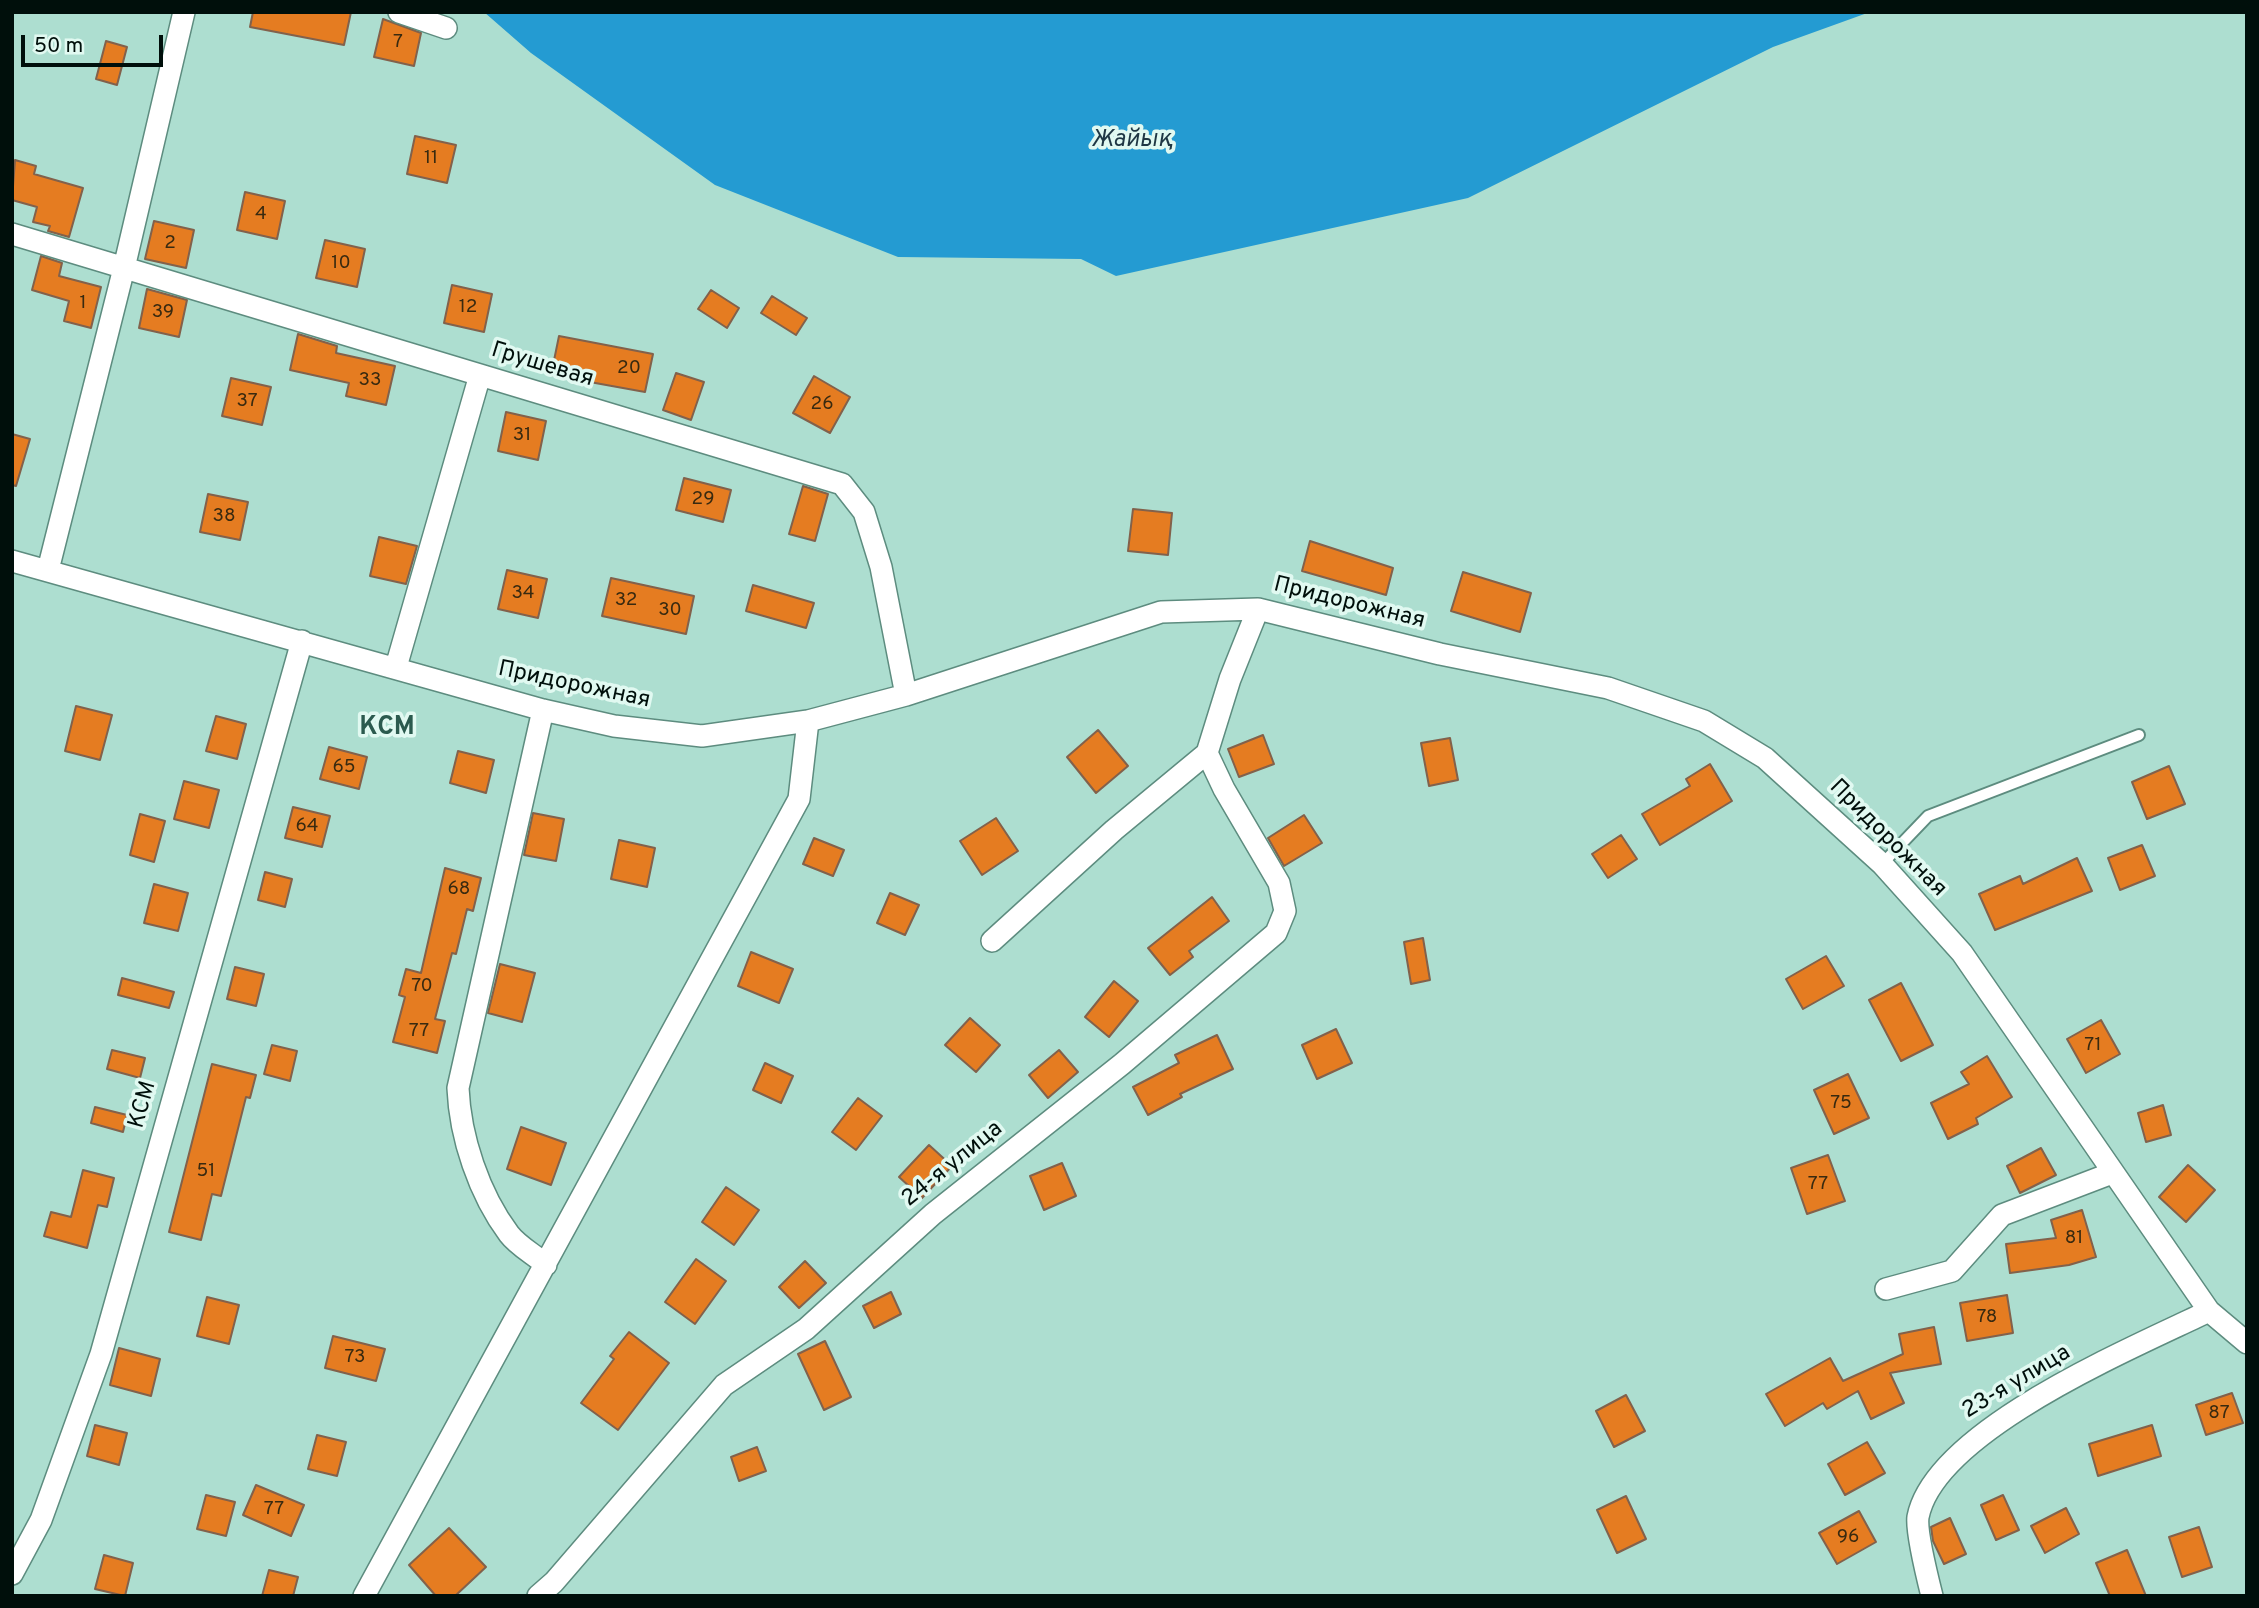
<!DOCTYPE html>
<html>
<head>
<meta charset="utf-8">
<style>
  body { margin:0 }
  #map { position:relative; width:2259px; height:1608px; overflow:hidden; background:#added0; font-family:Overpass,sans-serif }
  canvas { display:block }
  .frame { position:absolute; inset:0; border:14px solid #000f0b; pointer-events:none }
  .scale { position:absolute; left:21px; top:35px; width:142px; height:32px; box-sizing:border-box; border:4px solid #000f0b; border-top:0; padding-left:9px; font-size:21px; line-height:24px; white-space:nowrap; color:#000f0b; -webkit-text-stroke:5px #e1f9f1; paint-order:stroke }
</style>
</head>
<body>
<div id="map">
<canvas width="2259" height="1608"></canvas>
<div class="frame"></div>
<div class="scale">50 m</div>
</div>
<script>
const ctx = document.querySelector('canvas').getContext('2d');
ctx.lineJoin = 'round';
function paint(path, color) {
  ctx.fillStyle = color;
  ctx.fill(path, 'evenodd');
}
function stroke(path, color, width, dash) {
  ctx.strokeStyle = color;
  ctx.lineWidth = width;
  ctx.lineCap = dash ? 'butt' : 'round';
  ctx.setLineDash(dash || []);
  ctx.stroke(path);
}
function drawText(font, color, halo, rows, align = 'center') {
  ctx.font = font + ' Overpass,sans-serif';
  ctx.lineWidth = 7;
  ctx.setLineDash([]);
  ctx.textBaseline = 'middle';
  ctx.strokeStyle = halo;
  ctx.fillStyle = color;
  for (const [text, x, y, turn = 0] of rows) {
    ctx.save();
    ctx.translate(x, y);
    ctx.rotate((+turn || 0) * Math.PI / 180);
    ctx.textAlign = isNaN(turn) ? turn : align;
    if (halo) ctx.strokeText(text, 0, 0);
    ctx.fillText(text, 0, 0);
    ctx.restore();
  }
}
paint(new Path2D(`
  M484 12H1870L1773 47 1468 198 1116 276 1081 259 898 257 715 185 531 53Z`), '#249bd2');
const building = new Path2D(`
  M253 12H351L344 45 250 27Z
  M383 19 421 33 414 66 374 57Z
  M106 41 127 47 117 85 96 79Z
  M415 136 456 145 447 183 407 174Z
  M15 160 36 166 34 174 83 188 69 237 48 231 50 226 33 222 37 207 12 200Z
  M245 192 285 201 277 239 237 230Z
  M154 221 194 230 186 268 145 259Z
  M325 240 365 249 357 287 316 278Z
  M41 256 62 263 59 276 101 287 91 328 64 321 69 301 32 290Z
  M452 285 492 294 484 332 444 323Z
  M147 289 187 300 179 337 139 328Z
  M711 290 739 308 727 328 698 309Z
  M772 296 807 318 796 335 761 313Z
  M298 334 337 346 336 353 395 366 386 405 346 396 349 383 290 370Z
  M559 336 653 354 645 392 551 375Z
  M676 373 704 382 691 420 663 410Z
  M814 376 850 397 830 433 793 413Z
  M231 378 271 387 262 425 222 416Z
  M506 412 546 421 538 460 498 451Z
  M12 434 30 439 16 486 12 485Z
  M684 478 731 490 723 522 676 510Z
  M803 486 828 494 815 541 789 534Z
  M208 494 248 502 240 540 200 532Z
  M1133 509 1172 513 1168 555 1128 551Z
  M379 537 417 546 406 584 370 576Z
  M1310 541 1393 568 1386 595 1302 571Z
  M507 570 547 579 538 618 498 609Z
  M1463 572 1531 593 1520 632 1451 611Z
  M611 578 694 596 686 634 602 616Z
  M753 585 814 603 806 628 746 611Z
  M76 706 112 715 100 760 65 751Z
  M216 716 246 724 237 759 206 751Z
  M1098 730 1128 766 1096 793 1067 757Z
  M1263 735 1274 764 1239 777 1228 749Z
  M1450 738 1458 780 1429 786 1421 743Z
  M329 747 367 757 359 789 320 779Z
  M458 751 494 760 486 793 450 783Z
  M1710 764 1732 801 1660 845 1642 814 1690 786 1686 779Z
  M2169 766 2185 804 2147 819 2132 782Z
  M184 781 219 790 209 828 174 819Z
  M293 807 330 816 322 847 285 838Z
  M533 813 564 819 556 861 524 855Z
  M140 814 165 821 154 862 130 855Z
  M1304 815 1322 843 1284 866 1268 838Z
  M996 818 1018 851 982 875 960 841Z
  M1621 835 1637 859 1608 878 1592 854Z
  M814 838 844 850 833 876 803 864Z
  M619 840 655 848 647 887 611 879Z
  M2142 845 2155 876 2120 890 2108 858Z
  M2077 858 2092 891 1995 930 1979 894 2020 876 2023 884Z
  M445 868 481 878 473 911 467 909 456 954 452 953 435 1019 445 1021 437 1053 393 1042 405 997 399 995 406 969 421 973Z
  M265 872 292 879 285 907 258 900Z
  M154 884 188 893 178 931 144 923Z
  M890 893 919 905 905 935 877 923Z
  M1212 897 1229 921 1189 951 1193 957 1170 975 1148 948Z
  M1423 938 1430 980 1411 984 1404 942Z
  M751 952 793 969 779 1003 738 986Z
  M1826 956 1844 986 1803 1009 1786 979Z
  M500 964 535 973 522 1022 488 1013Z
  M235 967 264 974 256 1006 227 999Z
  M122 978 174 992 169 1008 118 995Z
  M1114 981 1138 1001 1109 1037 1085 1017Z
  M1901 983 1933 1045 1901 1061 1869 1000Z
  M970 1018 1000 1045 976 1072 945 1045Z
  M2101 1020 2120 1054 2086 1073 2067 1039Z
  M1336 1029 1352 1063 1317 1079 1302 1045Z
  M1217 1035 1233 1069 1180 1094 1182 1097 1148 1115 1133 1087 1179 1063 1175 1055Z
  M272 1045 297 1051 290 1081 264 1074Z
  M112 1050 145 1058 140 1078 107 1069Z
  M1059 1050 1078 1072 1048 1098 1029 1075Z
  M1987 1056 2012 1097 1976 1118 1978 1124 1948 1139 1931 1103 1969 1084 1961 1072Z
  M765 1063 793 1076 781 1103 753 1090Z
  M212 1064 256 1075 250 1098 246 1097 221 1196 212 1194 201 1240 169 1232Z
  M1848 1074 1869 1118 1834 1134 1814 1090Z
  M858 1098 882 1116 856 1150 832 1132Z
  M2163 1105 2171 1135 2146 1142 2138 1113Z
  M95 1107 127 1115 123 1132 91 1123Z
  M521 1127 566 1143 551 1185 507 1169Z
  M929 1145 952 1166 922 1198 899 1177Z
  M2041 1148 2056 1175 2020 1193 2007 1166Z
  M1828 1155 1845 1201 1807 1214 1791 1168Z
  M1062 1163 1076 1196 1044 1210 1030 1176Z
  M2188 1165 2215 1190 2186 1222 2159 1197Z
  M83 1170 114 1178 107 1207 98 1205 87 1248 44 1236 51 1212 71 1217Z
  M726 1187 759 1210 734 1245 702 1222Z
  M2082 1210 2096 1257 2069 1265 2010 1273 2006 1244 2056 1238 2051 1220Z
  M696 1259 726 1281 695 1324 665 1302Z
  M805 1261 826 1283 799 1308 779 1287Z
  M891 1292 901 1314 874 1328 863 1306Z
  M2007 1295 2013 1333 1967 1341 1960 1303Z
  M207 1297 239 1305 229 1344 197 1336Z
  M1934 1327 1941 1364 1890 1373 1904 1403 1871 1419 1858 1391 1827 1409 1823 1403 1785 1426 1766 1394 1830 1358 1843 1381 1903 1354 1899 1334Z
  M629 1332 669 1363 618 1430 581 1403 614 1359 610 1356Z
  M333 1336 385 1349 376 1381 325 1368Z
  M825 1341 851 1397 824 1410 798 1354Z
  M119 1348 160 1359 151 1396 110 1385Z
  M2232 1393 2243 1423 2206 1435 2196 1405Z
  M1626 1395 1645 1431 1614 1447 1596 1411Z
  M95 1425 127 1433 119 1465 87 1456Z
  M2152 1425 2161 1456 2098 1476 2089 1444Z
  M317 1435 346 1442 337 1476 308 1469Z
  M1867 1442 1885 1473 1845 1495 1828 1464Z
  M757 1447 766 1471 739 1481 731 1457Z
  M256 1485 304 1505 291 1536 243 1515Z
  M206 1495 235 1502 226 1536 197 1529Z
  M2003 1495 2019 1530 1996 1540 1981 1505Z
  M1626 1496 1646 1539 1617 1553 1597 1510Z
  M2066 1508 2079 1534 2045 1553 2031 1526Z
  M1859 1511 1876 1542 1837 1564 1819 1533Z
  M1950 1518 1966 1554 1944 1564 1933 1541 1931 1527Z
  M2199 1527 2212 1567 2182 1577 2169 1537Z
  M449 1528 486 1567 455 1596H436L409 1565Z
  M2127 1550 2146 1596H2110L2096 1563Z
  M104 1555 133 1563 125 1596 95 1589Z
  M269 1570 298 1577 293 1596H262Z`);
paint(building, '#e57c21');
stroke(building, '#82614b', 2);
const lane = new Path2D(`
  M1882 864 1928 816 2139 735`);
const street = new Path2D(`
  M399 12 446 28
  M12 234 842 484 864 512 881 567 906 695
  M12 561 543 710 614 726 702 736 808 721 906 695 1161 612 1258 609 1440 654 1608 688 1704 721 1765 758 1882 864 1962 953 2209 1311 2247 1343
  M48 570 124 268 184 12
  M396 667 480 375
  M543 710 458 1088C460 1137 479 1194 509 1234 518 1246 535 1255 546 1265
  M992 941 1114 830 1207 753 1230 679 1258 609
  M1886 1289 1952 1271 2002 1215 2112 1173
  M12 1574 41 1520 101 1354 302 641
  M364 1596 799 799 808 721
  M538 1596 554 1582 724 1385 806 1329 933 1214 1122 1064 1276 933 1285 911 1279 883 1224 789 1207 753
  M1932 1596C1928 1580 1916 1531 1918 1517 1935 1430 2135 1347 2209 1311`);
stroke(lane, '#5d8c7f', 14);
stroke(street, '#5d8c7f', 24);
stroke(lane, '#fff', 10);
stroke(street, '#fff', 21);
drawText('19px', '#392a10', null, [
  ["7",398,43],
  ["11",431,159],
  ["4",261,215],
  ["2",170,244],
  ["10",341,264],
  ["1",83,304],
  ["12",468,308],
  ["39",163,313],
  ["20",629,369],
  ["33",370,381],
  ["37",247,402],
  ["26",822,405],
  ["31",522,436],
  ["29",703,500],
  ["38",224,517],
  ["34",523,594],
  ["32",626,601],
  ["30",670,611],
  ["65",344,768],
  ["64",307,827],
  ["68",459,890],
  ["70",422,987],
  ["77",419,1032],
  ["71",2093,1046],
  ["75",1841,1104],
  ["51",206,1172],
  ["77",1818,1185],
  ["81",2074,1239],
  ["78",1987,1318],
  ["73",355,1358],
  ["87",2219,1414],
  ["77",274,1510],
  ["96",1848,1538]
]);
drawText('23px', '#000f0b', '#e1f9f1', [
  ["Грушевая",542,366,17],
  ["Придорожная",1349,604,14],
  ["Придорожная",574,686,12],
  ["Придорожная",1887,839,45],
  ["КСМ",144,1105,-74],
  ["24-я улица",953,1165,-39],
  ["23-я улица",2017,1383,-31]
]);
drawText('italic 24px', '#1f3744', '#e1f9f1', [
  ["Жайық",1132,141]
]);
drawText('bold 26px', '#2b5a4e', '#e1f9f1', [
  ["КСМ",387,729]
]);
</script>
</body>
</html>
